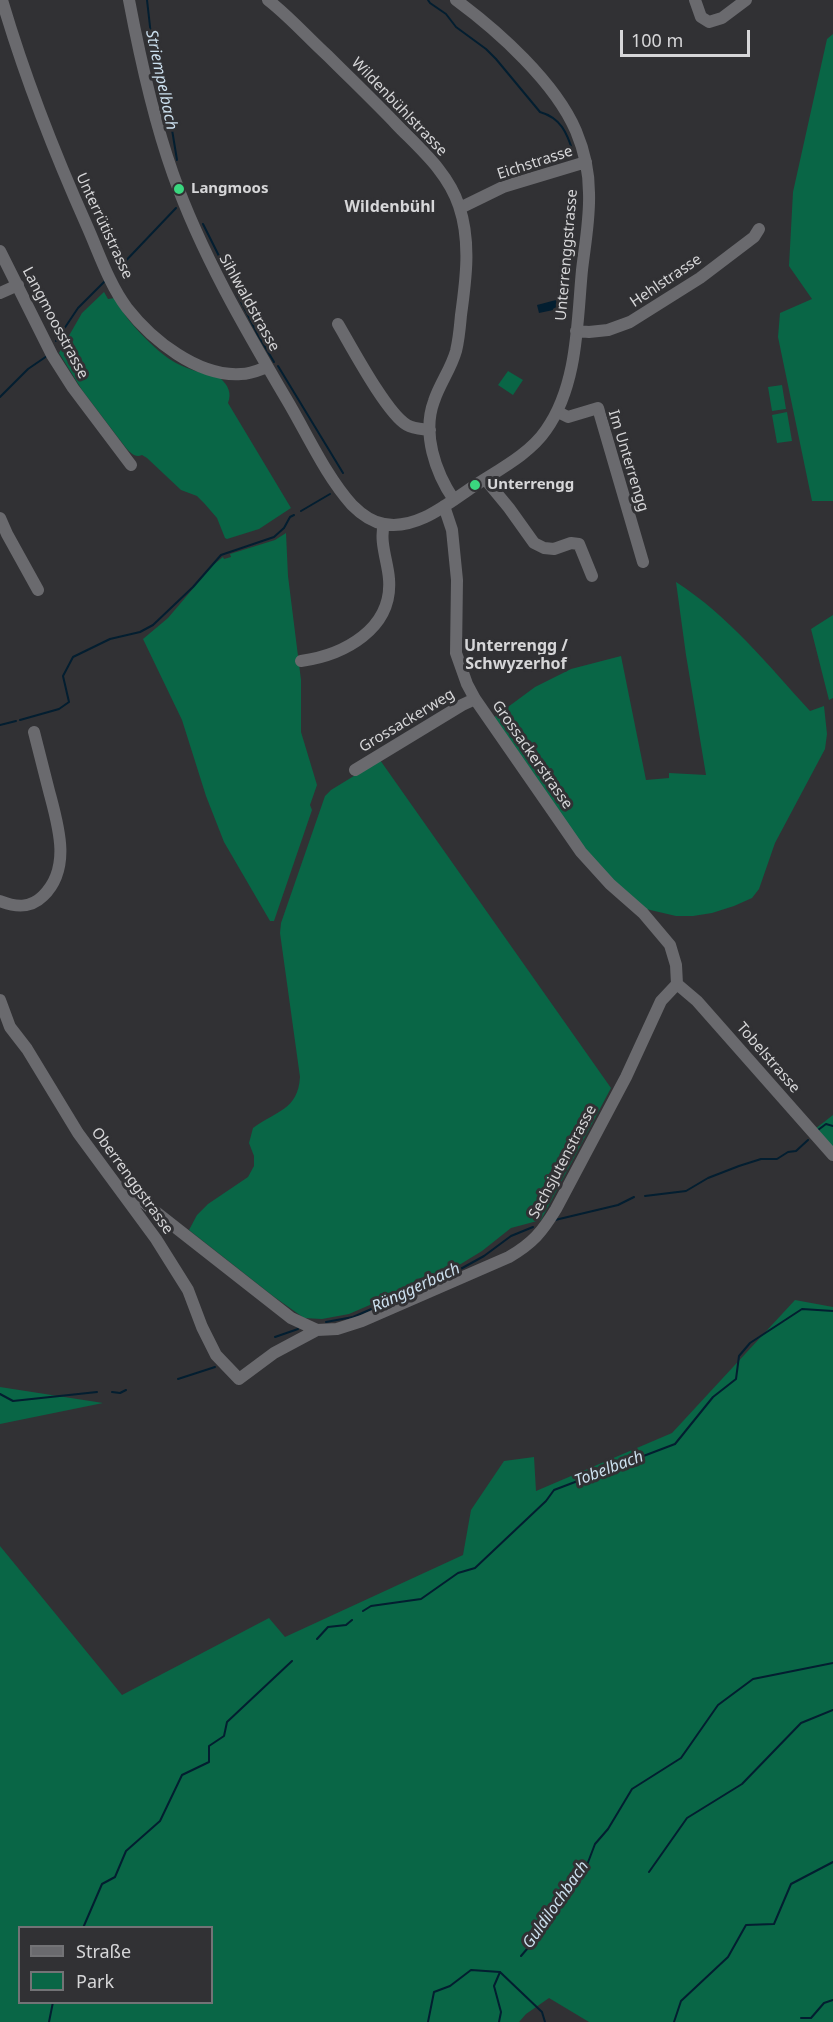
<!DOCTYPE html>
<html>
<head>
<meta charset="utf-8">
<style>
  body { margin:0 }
  #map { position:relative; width:833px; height:2022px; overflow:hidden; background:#313134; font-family:"Noto Sans",sans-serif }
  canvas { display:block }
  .legend { position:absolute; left:18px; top:1926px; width:195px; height:78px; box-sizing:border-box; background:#313134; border:2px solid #737376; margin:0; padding:8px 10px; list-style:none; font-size:18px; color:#d6d6d8 }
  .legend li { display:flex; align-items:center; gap:12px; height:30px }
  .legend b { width:30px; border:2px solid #737376 }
  .scale { position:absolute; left:620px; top:30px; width:130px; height:27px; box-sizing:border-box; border:3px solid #d6d6d8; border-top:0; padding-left:8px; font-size:18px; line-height:21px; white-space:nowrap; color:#d6d6d8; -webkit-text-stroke:4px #313134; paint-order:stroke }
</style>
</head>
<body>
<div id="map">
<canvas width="833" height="2022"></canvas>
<ul class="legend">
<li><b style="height:8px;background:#6a6a6e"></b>Straße</li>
<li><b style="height:16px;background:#096646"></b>Park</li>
</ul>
<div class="scale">100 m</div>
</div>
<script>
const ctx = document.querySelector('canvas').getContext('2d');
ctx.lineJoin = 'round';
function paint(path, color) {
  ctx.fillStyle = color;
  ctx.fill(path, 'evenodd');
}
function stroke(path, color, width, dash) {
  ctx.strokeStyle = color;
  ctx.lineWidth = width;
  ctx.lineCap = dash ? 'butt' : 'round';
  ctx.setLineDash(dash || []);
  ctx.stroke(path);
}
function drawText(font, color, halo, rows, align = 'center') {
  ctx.font = font + ' "Noto Sans",sans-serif';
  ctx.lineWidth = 6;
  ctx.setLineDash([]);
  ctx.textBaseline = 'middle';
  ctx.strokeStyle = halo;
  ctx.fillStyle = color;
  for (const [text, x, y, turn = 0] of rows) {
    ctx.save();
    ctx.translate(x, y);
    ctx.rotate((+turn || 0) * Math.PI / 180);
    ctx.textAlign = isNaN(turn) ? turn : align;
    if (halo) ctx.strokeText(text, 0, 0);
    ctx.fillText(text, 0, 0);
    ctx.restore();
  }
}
paint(new Path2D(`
  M833 34V501H812L778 337 780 313 812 299 789 266 793 192 827 39Z
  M104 292 108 299 115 298C123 318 157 353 176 363 189 370 206 374 220 378 228 385 232 393 228 403L291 508 259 529 227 539 225 538 217 518 204 503 197 496 181 490 147 458 142 455C135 458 131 453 126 448L82 390 59 353 82 313Z
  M508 371 523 380 513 395 498 385Z
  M782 385 786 409 772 411 768 387Z
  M787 412 792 441 777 443 772 415Z
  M286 533 288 576 301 680V732L317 785 310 805 312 810 274 921H270L224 842 206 796 182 720 143 639 168 618 213 565 223 557 224 559 231 557 230 554 275 540Z
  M676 582C729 616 768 665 810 711L824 706 827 734 825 749 775 843 759 889 752 898 734 906 712 913 693 916H676L646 909 601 869 580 842 493 718 535 687 571 669 621 656 646 780 669 778V773L706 775 686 655Z
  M833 615V698L829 700 811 629Z
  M380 760 611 1088 541 1220 511 1228 482 1251 446 1273 416 1279 409 1288 349 1314 322 1319 304 1318 273 1296 189 1230 197 1215 208 1204 248 1177 254 1166V1156L249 1143 253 1128C276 1111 298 1110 300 1077L280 933 281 923 325 796 331 790Z
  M833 1115V1149L815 1129Z
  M795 1300 833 1307V2022H589L549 1998 526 2014 519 2022H0V1546L122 1695 269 1618 285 1637 463 1555 471 1510 504 1461 534 1457 536 1491 672 1433ZM20 1928H212V2002H20Z
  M0 1387 103 1403 0 1424Z`), '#096646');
paint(new Path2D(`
  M556 300 558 309 539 313 537 305Z`), '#031e30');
stroke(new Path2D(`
  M147 0 153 53 164 81 177 160
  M428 0 430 3 446 14 456 27 486 49 496 59 540 112C561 118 567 133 573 152
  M203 224 234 286
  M118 269 176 208
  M236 292 258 335 274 362
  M56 341 78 308 105 281
  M278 366 343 473
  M0 397 28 369 47 356
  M301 511 330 494
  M20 720 59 709 69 702 63 676 73 657 110 639 140 632 153 625 193 587 221 555 274 537 284 528 290 517 294 515
  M0 725 16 721
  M818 1130 826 1124 833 1126
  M645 1196 686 1191 708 1178 739 1166 761 1159H777L788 1152 796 1151 808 1140
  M555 1220 618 1205 634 1197
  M326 1322 353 1317 413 1291 417 1284 446 1277 484 1256 511 1236 533 1227
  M275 1337 298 1329
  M178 1379 215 1367
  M112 1392 120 1393 126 1390
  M0 1394 13 1401 97 1392
  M363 1611 371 1606 421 1599 458 1573 475 1568 546 1501 554 1490 675 1444 713 1397 736 1379 739 1356 750 1343 802 1309 833 1311
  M317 1639 328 1627 346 1625 352 1620
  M649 1872 687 1818 742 1784 801 1723 833 1710
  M83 1928 102 1884 115 1877 126 1851 160 1821 182 1775 209 1762V1746L224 1736 227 1722 292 1661
  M521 1956 539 1935 555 1902 587 1865 595 1844 608 1829 632 1789 681 1758 718 1705 753 1679 833 1663
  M500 1972 542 2012 545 2022
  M801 2018H811L824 2003 833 2000
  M49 2022 53 2002
  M428 2022 434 1992 450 1986 471 1970 500 1972
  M499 2022 501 2012 494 1986 500 1972
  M674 2022 681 2001 728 1957 746 1925 774 1924 791 1884 833 1862`), '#031e30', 2);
stroke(new Path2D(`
  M2 0C25 78 54 152 87 226 99 253 109 284 127 308 152 340 198 377 241 374 251 374 259 370 267 367
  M129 0C140 58 153 118 173 174 202 256 247 332 291 407 310 440 327 477 352 505 361 514 371 522 384 524 416 530 446 505 471 488 496 471 529 455 546 430 578 385 577 322 582 270 585 244 590 218 589 193 589 172 584 150 576 131 555 82 498 31 456 0
  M268 0C290 17 308 38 328 56 351 79 374 101 396 124 420 149 448 172 459 206 471 241 466 279 461 315 460 326 459 339 456 351 451 369 440 383 434 401 422 433 435 472 454 500
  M695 0 701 17 709 22 722 18 746 0
  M460 208 503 187 586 162
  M0 251 52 355 73 388 131 465
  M0 293 18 285
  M338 324C351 346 387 414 407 425 413 429 422 429 430 430
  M576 331 589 332 608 330 630 322 700 278 754 237 759 229
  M558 412 568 417 598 408 643 562
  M485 479 509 508 534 543 544 548 554 549 571 543 579 544 592 576
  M444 506 452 530 457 580 456 653 467 684 475 699 581 852 610 884 643 913 670 945 676 965 677 984
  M0 518 7 534 38 590
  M301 661C344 655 393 629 389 579 388 562 379 542 384 524
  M355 770 462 705 475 699
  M0 901C15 907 30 909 43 896 72 868 58 825 49 791 44 771 39 752 34 732
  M677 984 697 1001 833 1155
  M0 1000 10 1027 27 1049 78 1133 156 1239 188 1290 202 1327 216 1355 239 1379 274 1353 317 1330 337 1329 362 1321 509 1257C533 1243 542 1232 556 1209L626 1077 661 1001 677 984
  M124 1187 291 1318 317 1330`), '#6a6a6e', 12);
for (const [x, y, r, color] of [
  [179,189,6,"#3ad77f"],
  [475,485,6,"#3ad77f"]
]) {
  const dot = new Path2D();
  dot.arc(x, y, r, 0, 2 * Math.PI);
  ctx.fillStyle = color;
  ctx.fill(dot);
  stroke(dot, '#313134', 2);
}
drawText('15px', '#d6d6d8', '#313134', [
  ["Wildenbühlstrasse",399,107,46],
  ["Eichstrasse",535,163,-18],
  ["Unterrütistrasse",104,226,65],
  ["Unterrenggstrasse",567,255,-85],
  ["Hehlstrasse",666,281,-34],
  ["Sihlwaldstrasse",249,303,61],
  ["Langmoosstrasse",55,323,62],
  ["Im Unterrengg",628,461,73],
  ["Grossackerweg",407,721,-31],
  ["Grossackerstrasse",532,755,55],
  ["Tobelstrasse",768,1058,49],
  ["Sechsjutenstrasse",563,1162,-62],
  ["Oberrenggstrasse",132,1181,54]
]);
drawText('bold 15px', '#d6d6d8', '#313134', [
  ["Langmoos",191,189],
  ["Unterrengg",487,485]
], 'left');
drawText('italic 16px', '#cbdfee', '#313134', [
  ["Striempelbach",161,80,78],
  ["Ränggerbach",416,1288,-25],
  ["Tobelbach",609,1469,-21],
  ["Guldilochbach",556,1905,-55]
]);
drawText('bold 16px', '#d6d6d8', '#313134', [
  ["Wildenbühl",390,207],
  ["Unterrengg /",516,646],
  ["Schwyzerhof",516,664]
]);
</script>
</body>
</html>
